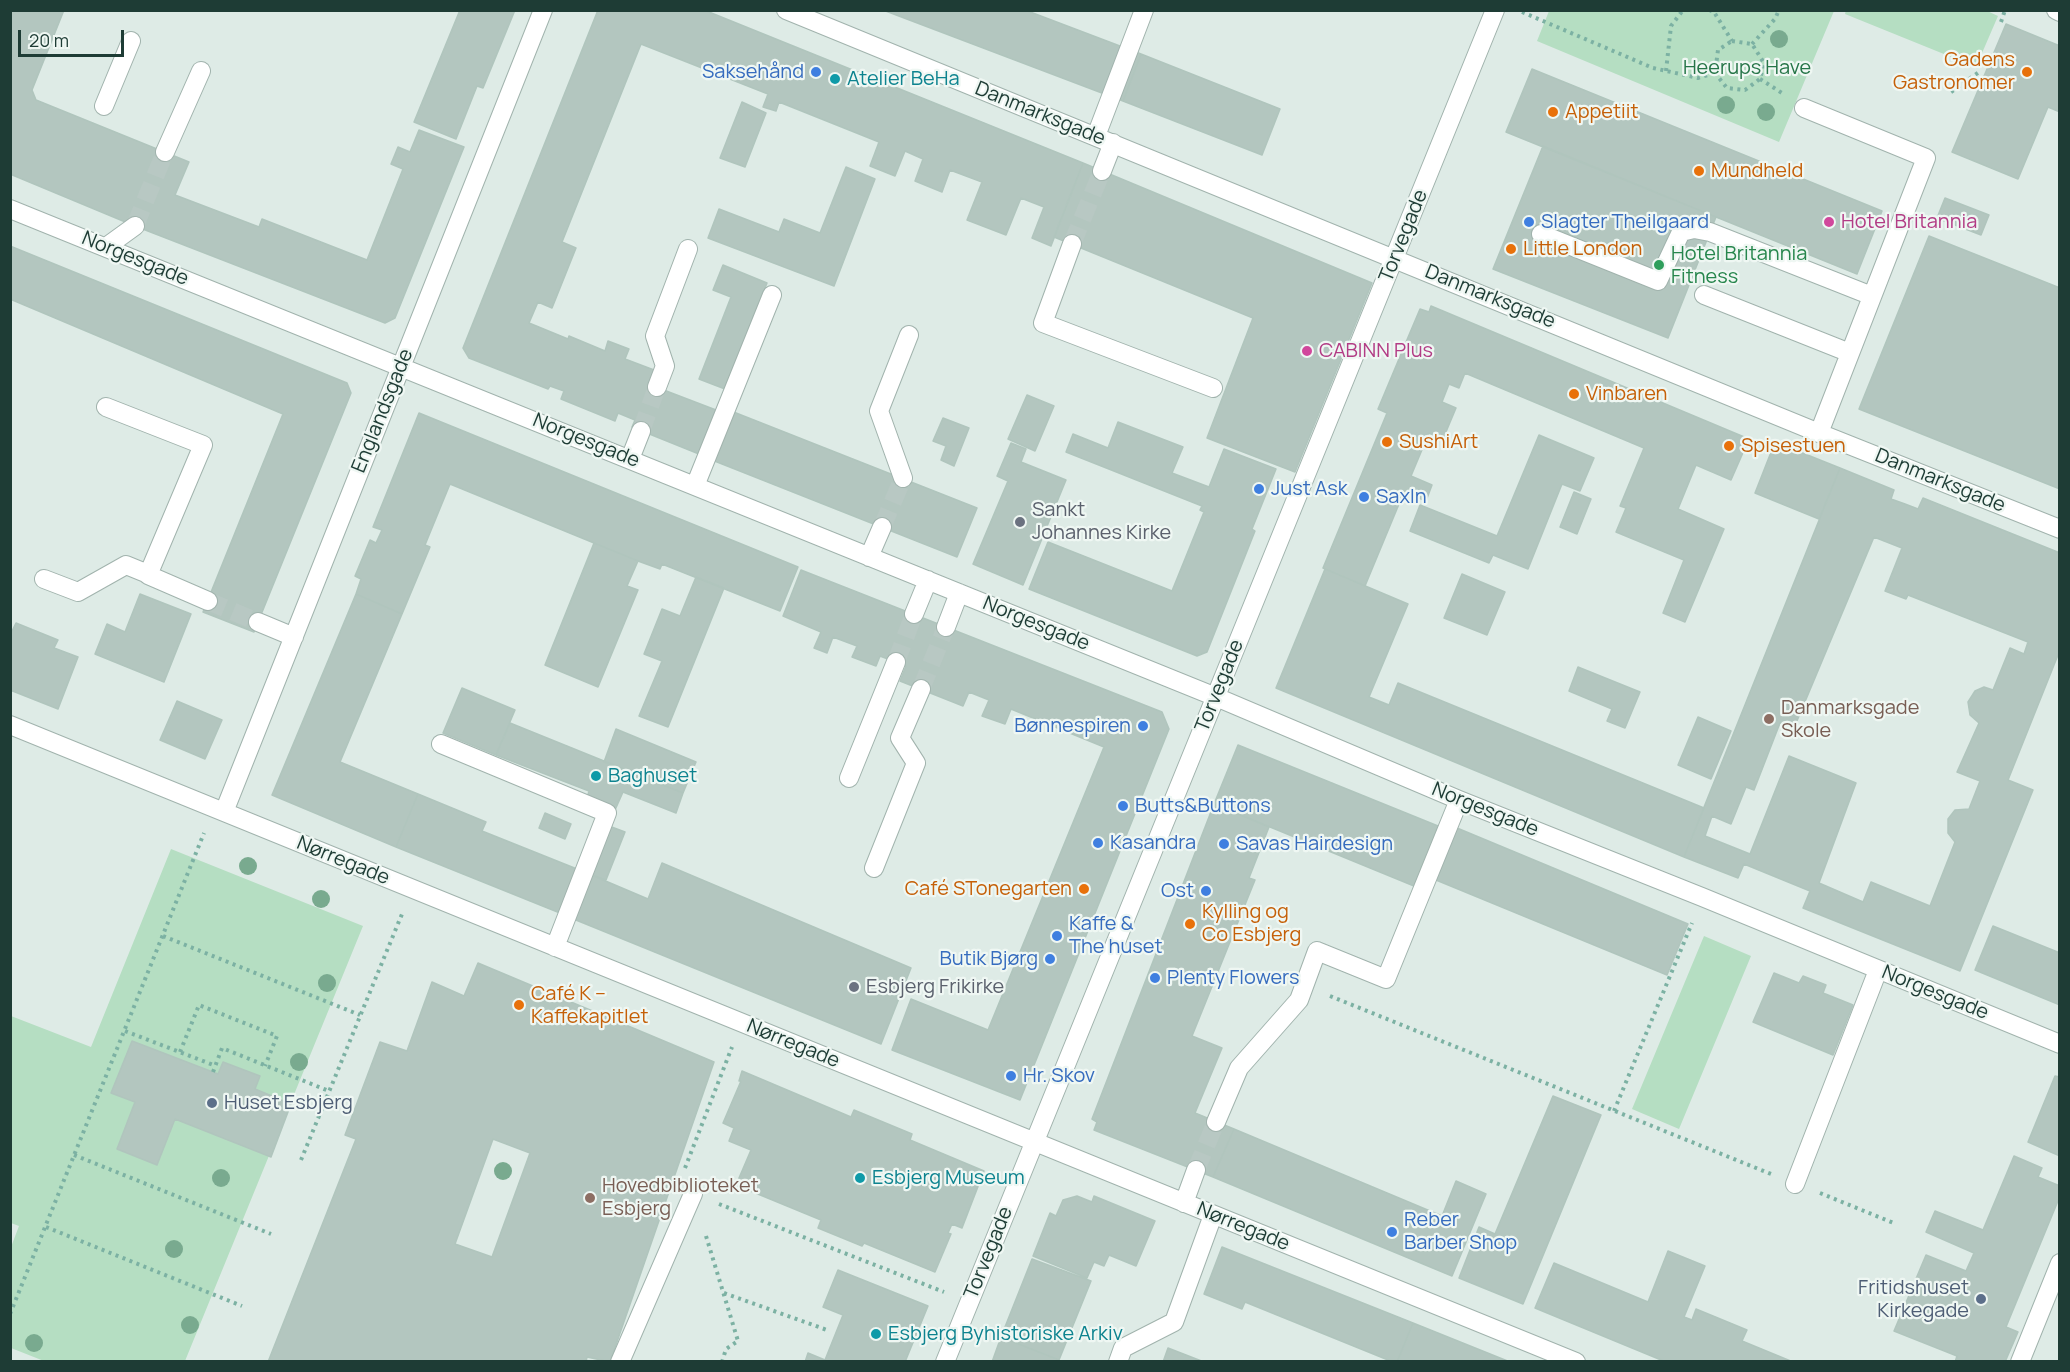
<!DOCTYPE html>
<html>
<head>
<meta charset="utf-8">
<style>
  body { margin:0 }
  #map { position:relative; width:2070px; height:1372px; overflow:hidden; background:#deebe6; font-family:Manrope,sans-serif }
  canvas { display:block }
  .frame { position:absolute; inset:0; border:12px solid #1e3c35; pointer-events:none }
  .scale { position:absolute; left:18px; top:30px; width:106px; height:27px; box-sizing:border-box; border:3px solid #1e3c35; border-top:0; padding-left:8px; font-size:18px; line-height:21px; white-space:nowrap; color:#1e3c35; -webkit-text-stroke:4px #eff7f3; paint-order:stroke }
</style>
</head>
<body>
<div id="map">
<canvas width="2070" height="1372"></canvas>
<div class="frame"></div>
<div class="scale">20 m</div>
</div>
<script>
const ctx = document.querySelector('canvas').getContext('2d');
ctx.lineJoin = 'round';
function paint(path, color) {
  ctx.fillStyle = color;
  ctx.fill(path, 'evenodd');
}
function stroke(path, color, width, dash) {
  ctx.strokeStyle = color;
  ctx.lineWidth = width;
  ctx.lineCap = dash ? 'butt' : 'round';
  ctx.setLineDash(dash || []);
  ctx.stroke(path);
}
function drawText(font, color, halo, rows, align = 'center') {
  ctx.font = font + ' Manrope,sans-serif';
  ctx.lineWidth = 4.5;
  ctx.setLineDash([]);
  ctx.textBaseline = 'middle';
  ctx.strokeStyle = halo;
  ctx.fillStyle = color;
  for (const [text, x, y, turn = 0] of rows) {
    ctx.save();
    ctx.translate(x, y);
    ctx.rotate((+turn || 0) * Math.PI / 180);
    ctx.textAlign = isNaN(turn) ? turn : align;
    if (halo) ctx.strokeText(text, 0, 0);
    ctx.fillText(text, 0, 0);
    ctx.restore();
  }
}
paint(new Path2D(`
  M1846 10H1985L1998 16 1976 67 1845 14Z
  M1549 11V10L1834 11 1779 142 1537 41Z
  M171 849 363 926 185 1361H44L11 1348V1247L19 1226 11 1223V1016L91 1047Z
  M1704 936 1751 956 1679 1129 1632 1109Z`), '#b5dec2');
const building = new Path2D(`
  M10 10H64L32 90 36 100 189 162 175 195 259 227 262 219 367 260 403 169 391 164 398 147 410 152 419 130 464 147 395 318 385 323 135 226 10 174Z
  M460 10H515L483 88 477 86 456 139 414 122Z
  M598 10H704L1083 163 1051 246 1032 238 1044 207 1021 198 1006 235 967 220 982 182 950 170 942 192 915 181 923 159 905 151 895 176 870 166 879 142 779 102 776 111 763 107 768 94 641 44 562 242 576 248 552 308 538 302 529 323 568 339 569 336 605 351 608 341 629 349 625 359 654 370 648 384 716 410 699 454 632 427 635 420 618 413 615 421 561 399 564 391 550 386 548 389 469 358 463 348Z
  M883 10H1025L1141 54 1123 101Z
  M2006 24 2060 46V112L2048 107 2018 179 1952 152Z
  M1141 54 1280 109 1262 155 1123 101Z
  M1532 69 1882 211 1857 274 1506 132Z
  M742 102 766 113 745 167 720 158Z
  M1543 146 1716 217 1668 338 1493 269Z
  M1083 163 1372 283 1295 472 1207 438 1253 318 1054 237Z
  M846 167 875 179 834 286 708 238 719 209 779 232 784 219 820 233Z
  M1945 198 1989 215 1981 235 1937 218Z
  M1929 236 2060 288V489L1859 409Z
  M10 246 347 383 351 393 254 632 203 612 283 414 10 299Z
  M723 265 767 283 725 389 699 379 731 297 713 290Z
  M1431 306 1749 439 1731 480 1696 465 1678 509 1724 529 1685 622 1663 613 1684 560 1616 532 1626 508 1620 506 1644 448 1465 373 1459 388 1449 384 1442 402 1456 408 1443 439 1429 433 1411 476 1432 485 1426 501 1404 492 1365 586 1323 568 1387 413 1378 409 1409 335 1420 309 1429 312Z
  M1027 395 1054 406 1035 451 1008 439Z
  M731 411 977 508 957 557 712 460Z
  M419 413 798 567 780 611 662 564 660 569 638 561 450 484 425 545 430 547 402 614 356 594 361 579 355 576 370 540 376 543 382 530 373 527Z
  M943 418 969 428 954 466 941 460 946 446 933 441Z
  M1118 422 1183 447 1172 473 1209 487 1224 449 1276 469 1252 529 1255 531 1207 652 1197 656 1029 589 1048 542 1172 591 1204 512 1200 510 1202 506 1066 452 1073 434 1108 448Z
  M1539 435 1594 458 1580 491 1562 484 1528 569 1493 555 1489 563 1410 531 1420 505 1497 536Z
  M1775 442 1840 468 1819 519 1755 493Z
  M1011 443 1026 449 1021 462 1066 480 1023 585 973 564 1008 481 997 476Z
  M1840 468 1894 490 1891 499 1905 504 1918 509 1923 498 2060 553V650L2008 780 2033 790 1960 971 1803 908 1810 891 1744 864 1738 878 1684 857ZM1874 537 1902 548 1885 591 1906 599 1908 595 2028 642 2024 654 2010 648 1993 690 1984 687 1975 691 1968 702 1970 715 1979 723 1957 772 1980 781 1969 809 1955 810 1948 819V833L1955 842 1930 906 1871 882 1863 902 1819 883 1856 783 1789 756 1750 854 1705 836 1712 816 1731 824 1746 787 1754 790 1780 723 1794 728Z
  M1574 492 1591 499 1577 534 1560 527Z
  M594 543 638 561 627 586 638 590 598 687 545 665Z
  M1325 569 1408 604 1369 697 1389 705 1398 683 1704 808 1684 857 1276 688Z
  M801 570 1162 712 1169 729 1020 1100 892 1050 911 999 988 1030 1104 747 1011 709 1005 724 982 716 989 700 969 692 963 706 900 681 906 666 880 656 876 666 852 657 857 646 833 637 827 653 814 648 821 632 783 616Z
  M1462 574 1505 592 1487 635 1444 618Z
  M696 577 724 588 668 727 639 716 662 661 644 654 662 609 680 616Z
  M140 594 191 614 164 682 95 654 107 624 125 632Z
  M356 594 402 614 340 762 418 794 396 847 272 795Z
  M16 623 58 640 54 648 78 657 58 709 10 690V630L12 631Z
  M1578 667 1640 692 1625 728 1607 721 1612 709 1569 691Z
  M462 688 515 710 496 755 443 733Z
  M177 701 222 720 205 759 160 740Z
  M1698 717 1731 731 1711 779 1678 765Z
  M510 723 683 793 676 813 623 792 615 810 587 798 589 791 496 755Z
  M616 729 696 762 683 793 604 762Z
  M1238 745 1438 826 1414 886 1214 804Z
  M418 794 486 822 482 831 577 869 560 913 396 847Z
  M1214 804 1269 827 1249 878 1255 880 1192 1036 1222 1048 1195 1113 1234 1129 1213 1177 1094 1130 1097 1122 1092 1119Z
  M545 813 571 824 565 839 539 828Z
  M609 826 625 832 606 880 589 874Z
  M1457 828 1688 924 1667 975 1436 880Z
  M662 863 911 968 881 1044 571 918 589 874 648 899Z
  M1993 926 2060 953V1005L1975 970Z
  M478 963 714 1062 610 1362 587 1357 586 1362H268L356 1139 345 1135 380 1042 407 1051 432 982 464 996ZM493 1139 530 1153 492 1257 455 1244Z
  M1774 973 1799 983 1803 976 1826 985 1823 993 1853 1005 1833 1055 1753 1022Z
  M132 1041 218 1074 223 1062 260 1076 255 1089 291 1104 271 1157 175 1119 157 1165 117 1149 135 1102 111 1093Z
  M742 1071 851 1117 854 1110 912 1134 910 1140 984 1171 962 1228 952 1224 948 1233 951 1234 935 1272 864 1243 862 1246 818 1228 821 1220 736 1185 751 1150 729 1141 734 1128 723 1123 741 1081H739Z
  M2055 1076 2060 1077V1156L2028 1142Z
  M1553 1096 1601 1115 1523 1304 1459 1278 1479 1227 1495 1234Z
  M1234 1129 1442 1216 1456 1181 1486 1194 1452 1276 1213 1177Z
  M2014 1156 2042 1168 2038 1177 2060 1186V1196L2006 1327 2018 1332 2005 1362H1955L1957 1356 1894 1331 1926 1255 1966 1271 1974 1253 1926 1232 1935 1211 1983 1230Z
  M1077 1196 1092 1202 1094 1196 1155 1221 1136 1266 1109 1255 1104 1266 1094 1262 1087 1278 1033 1256 1050 1213 1056 1216 1063 1200Z
  M1222 1247 1413 1323 1397 1362H1393L1245 1302 1242 1309 1204 1294Z
  M1668 1251 1705 1266 1684 1317 1692 1320 1696 1309 1747 1330 1742 1341 1793 1362H1666L1535 1308 1554 1263 1648 1302Z
  M1032 1259 1091 1281 1059 1360 1001 1337Z
  M838 1270 928 1306 905 1362H805L808 1353 825 1360 843 1315 823 1307Z
  M1413 1323 1510 1362H1397Z
  M1001 1337 1059 1360V1362H992Z
  M1168 1348 1204 1362H1163Z`);
paint(building, '#b3c6bf');
stroke(building, '#b0c5bd', 1.5);
stroke(new Path2D(`
  M135 226 165 152
  M1072 244 1102 171
  M641 431 657 387
  M882 527 903 478
  M208 601 258 622
  M896 662 914 614
  M921 689 946 627
  M1196 1170 1216 1122`), '#b8c8c3', 18, [18, 9]);
const minor = new Path2D(`
  M786 10 1819 433 2060 529
  M2056 10 2060 12
  M104 106 131 41
  M1804 108 1926 158 1819 433
  M1096 136 1144 10
  M165 152 201 71
  M1102 171 1113 143
  M10 209 1216 697 1459 800 1702 897 2060 1044
  M1541 234 1658 281 1681 232 1694 229 1710 232 1872 296
  M1072 244 1043 323 1213 388
  M106 247 135 226
  M1704 295 1850 353
  M657 387 665 366 655 336 688 249
  M106 407 203 445 148 575 208 601
  M630 459 641 431
  M903 478 879 411 909 335
  M695 486 772 295
  M869 557 882 527
  M44 579 78 592 126 565 148 574
  M914 614 928 580
  M258 622 294 637
  M946 627 959 593
  M10 725 1576 1362
  M441 744 607 813 555 947
  M849 778 896 662
  M224 812 543 10
  M874 868 916 763 900 738 921 689
  M1216 1122 1239 1068 1299 1000 1317 951 1386 979 1459 800
  M1795 1184 1878 970
  M1184 1203 1196 1170
  M620 1362 693 1194
  M945 1362 1495 10
  M1118 1362 1123 1348 1174 1322 1213 1215
  M2020 1362 2060 1263`);
stroke(minor, '#a1b3ad', 20);
stroke(new Path2D(`
  M1709 10 1714 12 1732 41
  M1522 12 1653 68 1698 78 1715 73
  M2001 22 2005 10
  M1732 41 1752 44 1764 63 1760 79 1745 90 1727 88 1715 73 1718 50Z
  M1752 44 1775 19 1779 10
  M1666 71 1671 26 1683 10
  M1760 79 1782 93
  M1951 92 1979 72
  M163 936 360 1015
  M1330 996 1771 1174
  M125 1031 216 1066
  M180 1052 199 1005 277 1036 265 1066
  M213 1072 222 1048 329 1091
  M1614 1111 1692 923
  M74 1155 271 1234
  M301 1160 402 914
  M685 1168 732 1047
  M1820 1193 1896 1224
  M719 1204 944 1292
  M46 1227 242 1306
  M706 1236 738 1341 726 1349 722 1362
  M724 1293 827 1330
  M10 1314 204 833`), '#7cb1a3', 4, [3, 4.5]);
stroke(minor, '#fff', 18);
ctx.fillStyle = '#79aa8f';
for (const [x, y] of [
  [1779,39],
  [1726,105],
  [1766,112],
  [248,866],
  [321,899],
  [327,983],
  [299,1062],
  [503,1171],
  [221,1178],
  [174,1249],
  [190,1325],
  [34,1343]
]) {
  ctx.beginPath();
  ctx.arc(x, y, 9, 0, 2 * Math.PI);
  ctx.fill();
}
for (const [x, y, r, color] of [
  [816,72,6,"#3f7fe0"],
  [2027,72,6,"#e8710a"],
  [835,79,6,"#0f9aa8"],
  [1553,112,6,"#e8710a"],
  [1699,171,6,"#e8710a"],
  [1529,222,6,"#3f7fe0"],
  [1829,222,6,"#d1479c"],
  [1511,249,6,"#e8710a"],
  [1659,265,6,"#2e9e5b"],
  [1307,351,6,"#d1479c"],
  [1574,394,6,"#e8710a"],
  [1387,442,6,"#e8710a"],
  [1729,446,6,"#e8710a"],
  [1259,489,6,"#3f7fe0"],
  [1364,497,6,"#3f7fe0"],
  [1020,522,6,"#6b7280"],
  [1769,719,6,"#8d6e63"],
  [1143,726,6,"#3f7fe0"],
  [596,776,6,"#0f9aa8"],
  [1123,806,6,"#3f7fe0"],
  [1098,843,6,"#3f7fe0"],
  [1224,844,6,"#3f7fe0"],
  [1084,889,6,"#e8710a"],
  [1206,891,6,"#3f7fe0"],
  [1190,924,6,"#e8710a"],
  [1057,936,6,"#3f7fe0"],
  [1050,959,6,"#3f7fe0"],
  [1155,978,6,"#3f7fe0"],
  [854,987,6,"#6b7280"],
  [519,1005,6,"#e8710a"],
  [1011,1076,6,"#3f7fe0"],
  [212,1103,6,"#5c6f8a"],
  [860,1178,6,"#0f9aa8"],
  [590,1198,6,"#8d6e63"],
  [1392,1232,6,"#3f7fe0"],
  [1981,1299,6,"#5c6f8a"],
  [876,1334,6,"#0f9aa8"]
]) {
  const dot = new Path2D();
  dot.arc(x, y, r, 0, 2 * Math.PI);
  ctx.fillStyle = color;
  ctx.fill(dot);
  stroke(dot, '#eff7f3', 2);
}
drawText('20px', '#c56008', '#eff7f3', [
  ["Gadens",2015,60,"right"],
  ["Gastronomer",2015,83,"right"],
  ["Appetiit",1565,112],
  ["Mundheld",1711,171],
  ["Little London",1523,249],
  ["Vinbaren",1586,394],
  ["SushiArt",1399,442],
  ["Spisestuen",1741,446],
  ["Café STonegarten",1072,889,"right"],
  ["Kylling og",1202,912],
  ["Co Esbjerg",1202,935],
  ["Café K –",531,994],
  ["Kaffekapitlet",531,1017]
], 'left');
drawText('20px', '#267548', '#eff7f3', [
  ["Heerups Have",1747,68]
]);
drawText('20px', '#366cbe', '#eff7f3', [
  ["Saksehånd",804,72,"right"],
  ["Slagter Theilgaard",1541,222],
  ["Just Ask",1271,489],
  ["SaxIn",1376,497],
  ["Bønnespiren",1131,726,"right"],
  ["Butts&Buttons",1135,806],
  ["Kasandra",1110,843],
  ["Savas Hairdesign",1236,844],
  ["Ost",1194,891,"right"],
  ["Kaffe &",1069,924],
  ["The huset",1069,947],
  ["Butik Bjørg",1038,959,"right"],
  ["Plenty Flowers",1167,978],
  ["Hr. Skov",1023,1076],
  ["Reber",1404,1220],
  ["Barber Shop",1404,1243]
], 'left');
drawText('20px', '#0d838f', '#eff7f3', [
  ["Atelier BeHa",847,79],
  ["Baghuset",608,776],
  ["Esbjerg Museum",872,1178],
  ["Esbjerg Byhistoriske Arkiv",888,1334]
], 'left');
drawText('20px', '#1e3c35', '#eff7f3', [
  ["Danmarksgade",1040,114,22],
  ["Torvegade",1404,236,-68],
  ["Norgesgade",135,259,22],
  ["Danmarksgade",1490,297,22],
  ["Englandsgade",383,411,-68],
  ["Norgesgade",586,441,22],
  ["Danmarksgade",1940,481,22],
  ["Norgesgade",1036,624,22],
  ["Torvegade",1220,686,-68],
  ["Norgesgade",1485,810,22],
  ["Nørregade",343,861,22],
  ["Norgesgade",1935,993,22],
  ["Nørregade",793,1044,22],
  ["Nørregade",1243,1227,22],
  ["Torvegade",989,1253,-68]
]);
drawText('20px', '#b23c85', '#eff7f3', [
  ["Hotel Britannia",1841,222],
  ["CABINN Plus",1319,351]
], 'left');
drawText('20px', '#27864d', '#eff7f3', [
  ["Hotel Britannia",1671,254],
  ["Fitness",1671,277]
], 'left');
drawText('20px', '#5b616d', '#eff7f3', [
  ["Sankt",1032,510],
  ["Johannes Kirke",1032,533],
  ["Esbjerg Frikirke",866,987]
], 'left');
drawText('20px', '#785e54', '#eff7f3', [
  ["Danmarksgade",1781,708],
  ["Skole",1781,731],
  ["Hovedbiblioteket",602,1186],
  ["Esbjerg",602,1209]
], 'left');
drawText('20px', '#4e5e75', '#eff7f3', [
  ["Huset Esbjerg",224,1103],
  ["Fritidshuset",1969,1288,"right"],
  ["Kirkegade",1969,1311,"right"]
], 'left');
</script>
</body>
</html>
